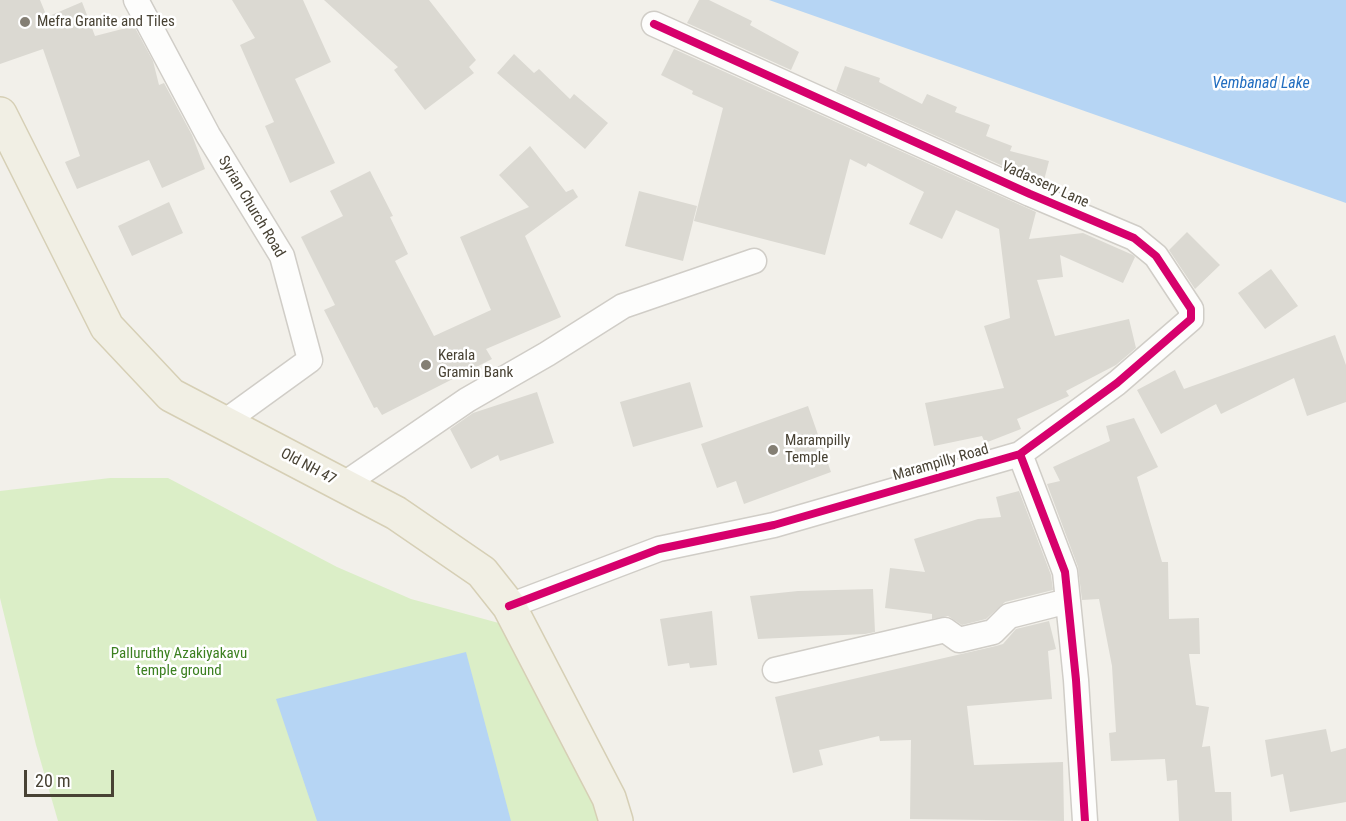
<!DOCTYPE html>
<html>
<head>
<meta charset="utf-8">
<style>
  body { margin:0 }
  #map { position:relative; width:1346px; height:821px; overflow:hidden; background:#f2f0ea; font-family:"Roboto Condensed",sans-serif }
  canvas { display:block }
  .scale { position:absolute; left:24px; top:770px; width:90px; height:27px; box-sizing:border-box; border:3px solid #484234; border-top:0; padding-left:8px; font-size:18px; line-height:21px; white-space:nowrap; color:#484234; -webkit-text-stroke:4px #fff; paint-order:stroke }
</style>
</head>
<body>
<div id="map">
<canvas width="1346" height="821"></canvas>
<div class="scale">20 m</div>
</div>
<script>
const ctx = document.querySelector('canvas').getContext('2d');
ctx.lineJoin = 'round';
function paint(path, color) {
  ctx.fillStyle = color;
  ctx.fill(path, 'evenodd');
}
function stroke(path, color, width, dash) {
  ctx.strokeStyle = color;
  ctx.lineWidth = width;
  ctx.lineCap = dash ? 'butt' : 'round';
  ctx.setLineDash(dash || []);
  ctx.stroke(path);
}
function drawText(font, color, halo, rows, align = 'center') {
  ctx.font = font + ' "Roboto Condensed",sans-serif';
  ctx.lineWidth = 5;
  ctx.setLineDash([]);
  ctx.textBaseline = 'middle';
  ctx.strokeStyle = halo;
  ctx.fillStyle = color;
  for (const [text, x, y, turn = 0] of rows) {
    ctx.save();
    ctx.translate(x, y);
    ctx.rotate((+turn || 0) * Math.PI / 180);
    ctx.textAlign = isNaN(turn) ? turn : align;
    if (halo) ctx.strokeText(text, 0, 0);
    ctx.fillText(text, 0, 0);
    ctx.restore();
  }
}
paint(new Path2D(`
  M110 478H168L337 567 411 599 506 625 605 821H58L36 745 0 598V491Z`), '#dbeec7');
paint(new Path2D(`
  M769 0H1346V203Z
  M466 652 511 821H317L276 699Z`), '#b6d5f4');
paint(new Path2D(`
  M0 0H40L47 17 82 2 95 36 134 26 153 61 159 85 164 83 192 135 205 169 162 188 149 160 77 189 65 162 80 156 43 49 0 64Z
  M232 0H303L331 62 295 79 335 163 290 183 265 126 274 122 240 45 255 38Z
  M324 0H429L476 60 469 67 474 73 425 110 394 70 398 67Z
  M699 0H709L752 21 750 25 799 52 791 70 687 23Z
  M674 49 1036 212 1029 239 1083 233 1133 255 1135 257 1123 283 1060 255 1063 277 1037 280 1055 336 1129 319 1136 348 1116 365 1066 391 1069 396 1017 419 1021 429 985 443 982 436 934 446 925 403 1004 388 984 326 1010 318 999 229 956 210 942 239 909 224 924 192 868 163 866 167 850 159 825 255 694 221 723 108 692 94 693 91 661 75Z
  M514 54 534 73 539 69 570 99 574 94 608 123 585 149 497 73Z
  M845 66 880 78 879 82 922 104 927 94 957 107 955 112 990 125 986 136 1012 146 1010 151 1049 161 1043 184 836 91Z
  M530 146 566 192 573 189 578 197 525 236 561 317 486 349 492 359 382 415 377 407 374 408 324 310 335 305 301 237 343 216 330 191 370 171 393 216 390 217 408 254 395 261 434 336 491 310 460 237 529 207 499 175Z
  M639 191 697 206 683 261 625 246Z
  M169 202 183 233 132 256 118 226Z
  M1187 232 1220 265 1195 289 1169 250Z
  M1271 269 1298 306 1265 329 1238 293Z
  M1335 335 1346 365V402L1307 416 1294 378 1221 414 1216 404 1161 434 1137 390 1175 370 1184 389Z
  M690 382 703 427 633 447 620 402Z
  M537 392 554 443 500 461 498 455 471 469 450 429 473 413Z
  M808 406 831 472 744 504 736 481 717 488 701 444Z
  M1134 418 1158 467 1137 477 1162 562H1168L1169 619 1199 618 1200 654H1189L1196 705 1209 707 1202 747 1210 746 1215 792H1231L1232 821H1179L1177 780 1167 781 1165 759 1111 761 1109 733 1116 732 1112 666 1099 599 1082 600 1078 567 1047 484 1060 481 1053 467 1110 441 1106 426Z
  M1019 491 1051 575 1053 590 1005 602 986 619 962 625 948 616 932 619V614L885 608 890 568 925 572 914 539 978 519 1001 517 996 497Z
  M873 589 875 632 865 634 758 639 750 596 798 591Z
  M712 611 717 665 690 668 689 663 668 666 660 619Z
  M1049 621 1056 649 1048 651 1052 699 967 706 974 765 1063 762 1064 821 910 819 911 740 880 741 879 736 819 750 823 765 793 773 775 697 996 646 1003 644 1016 629Z
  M1326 729 1331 752 1346 748V802L1290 812 1283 774 1271 777 1265 740Z`), '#dbd9d2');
const minor = new Path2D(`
  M136 0 208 135 282 256 310 360 223 423
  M654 24 1030 194 1134 238 1156 256 1191 309V319L1117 383 1020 454
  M343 485 467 400 547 354 623 306 754 261
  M509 606 659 549 774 525 1020 454 1065 572 1076 680 1085 821
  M775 670 945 630 959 640 993 632 1009 616 1068 601`);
const primary = new Path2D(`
  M0 114 107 327 171 395 396 513 482 572 509 606 609 798 616 821`);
stroke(minor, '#d0cdc7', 27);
stroke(primary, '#d6cfb5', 36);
stroke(minor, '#fdfdfc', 24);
stroke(primary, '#f1efe4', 33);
stroke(new Path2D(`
  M654 24 1030 194 1134 238 1156 256 1191 309V319L1117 383 1020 454
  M509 606 659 549 774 525 1020 454 1065 572 1076 680 1085 821`), '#d6006c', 8);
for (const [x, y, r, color] of [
  [25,22,6,"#847f74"],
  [426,365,6,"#847f74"],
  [773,450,6,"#847f74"]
]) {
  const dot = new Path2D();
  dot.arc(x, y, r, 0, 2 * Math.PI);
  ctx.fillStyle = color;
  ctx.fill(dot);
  stroke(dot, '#fff', 2);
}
drawText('15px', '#484234', '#fff', [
  ["Mefra Granite and Tiles",37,22],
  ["Kerala",438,356],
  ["Gramin Bank",438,373],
  ["Marampilly",785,441],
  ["Temple",785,458]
], 'left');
drawText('15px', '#484234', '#fff', [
  ["Vadassery Lane",1045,185,24],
  ["Syrian Church Road",251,207,59],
  ["Marampilly Road",941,463,-16],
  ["Old NH 47",308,467,28]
]);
drawText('15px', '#3c8021', '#fff', [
  ["Palluruthy Azakiyakavu",179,654],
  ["temple ground",179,671]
]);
drawText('italic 16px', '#226ec0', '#fff', [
  ["Vembanad Lake",1261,84]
]);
</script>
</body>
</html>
